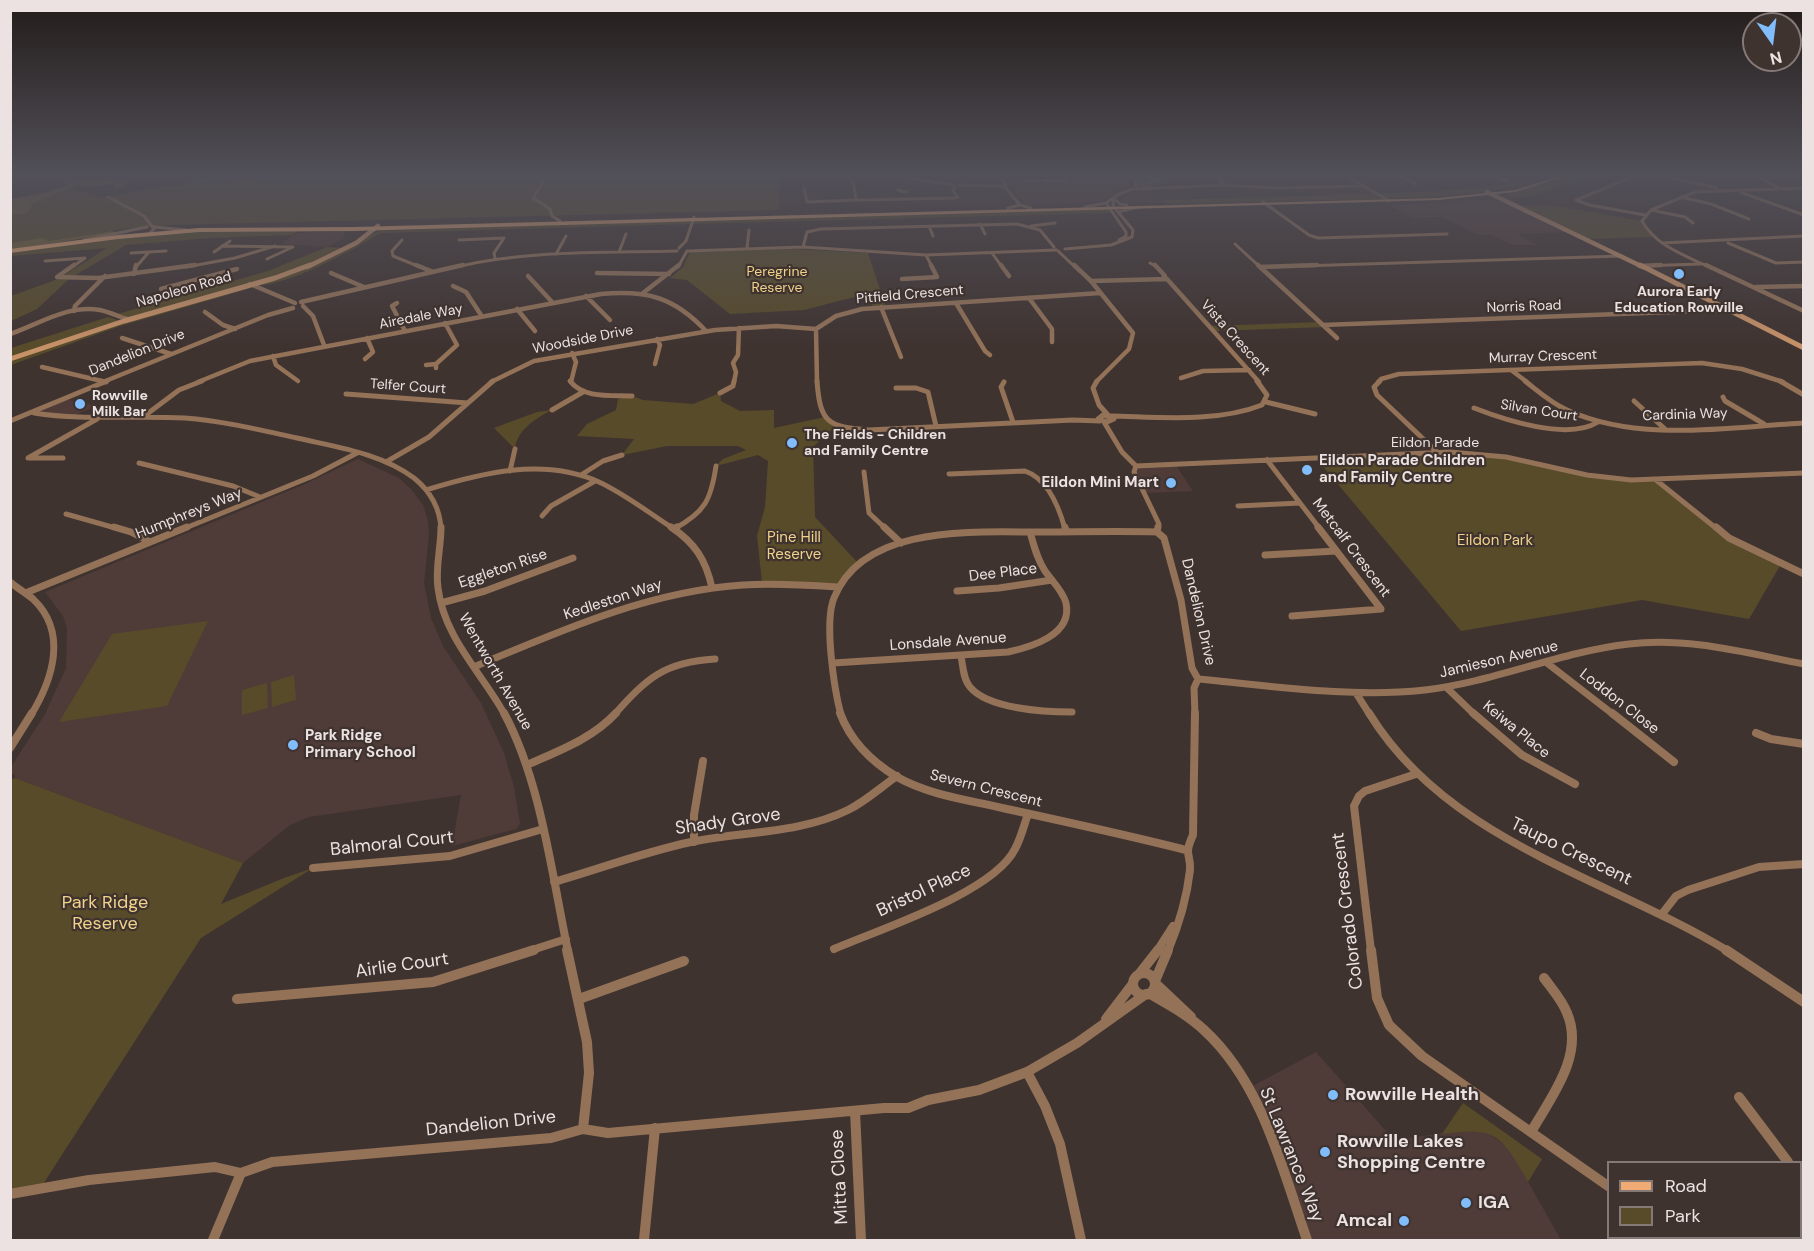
<!DOCTYPE html>
<html>
<head>
<meta charset="utf-8">
<style>
  body { margin:0 }
  #map { position:relative; width:1814px; height:1251px; overflow:hidden; background:#3f3330; font-family:"DM Sans",sans-serif }
  canvas { display:block }
  .frame { position:absolute; inset:0; border:12px solid #ebe2e1; pointer-events:none }
  .legend { position:absolute; left:1607px; top:1161px; width:195px; height:78px; box-sizing:border-box; background:#3f3330; border:2px solid #847977; margin:0; padding:8px 10px; list-style:none; font-size:18px; color:#ebe2e1 }
  .legend li { display:flex; align-items:center; gap:12px; height:30px }
  .legend b { width:30px; border:2px solid #847977 }
  .north { position:absolute; left:1742px; top:12px; width:60px; height:60px; box-sizing:border-box; background:#3f3330; border:2px solid #847977; border-radius:50%; rotate:166deg; font-size:16px; font-weight:700; line-height:24px; text-align:center; color:#ebe2e1 }
  .north::after { content:''; display:block; margin:auto; width:21px; height:27px; background:#80bdfa; clip-path:polygon(50% 0,100% 100%,50% 72%,0 100%) }
</style>
</head>
<body>
<div id="map">
<canvas width="1814" height="1251"></canvas>
<div class="frame"></div>
<ul class="legend">
<li><b style="height:8px;background:#f0ab74"></b>Road</li>
<li><b style="height:16px;background:#584b2a"></b>Park</li>
</ul>
<div class="north">N</div>
</div>
<script>
const ctx = document.querySelector('canvas').getContext('2d');
ctx.lineJoin = 'round';
function paint(path, color) {
  ctx.fillStyle = color;
  ctx.fill(path, 'evenodd');
}
function stroke(path, color, width, dash) {
  ctx.strokeStyle = color;
  ctx.lineWidth = width;
  ctx.lineCap = dash ? 'butt' : 'round';
  ctx.setLineDash(dash || []);
  ctx.stroke(path);
}
function drawText(font, color, halo, rows, align = 'center') {
  ctx.font = font + ' "DM Sans",sans-serif';
  ctx.lineWidth = 4.5;
  ctx.setLineDash([]);
  ctx.textBaseline = 'middle';
  ctx.strokeStyle = halo;
  ctx.fillStyle = color;
  for (const [text, x, y, turn = 0] of rows) {
    ctx.save();
    ctx.translate(x, y);
    ctx.rotate((+turn || 0) * Math.PI / 180);
    ctx.textAlign = isNaN(turn) ? turn : align;
    if (halo) ctx.strokeText(text, 0, 0);
    ctx.fillText(text, 0, 0);
    ctx.restore();
  }
}
paint(new Path2D(`
  M1093 175H1119L1131 181 1122 189 1100 202 1028 205 1025 204 1007 181 1065 183Z
  M1153 191 1165 203 1126 204 1120 200 1130 193Z
  M1502 200 1566 232 1518 234 1537 245H1512L1492 235H1478L1442 217 1412 218 1389 205Z
  M345 231 344 238 327 247 281 244 296 233Z
  M66 399 97 406 68 418 37 411Z
  M358 459 399 478 411 489 423 505 428 521 429 535 424 583 431 618 443 646 481 703 504 753 514 787 520 824 516 829 452 846 461 795 309 817 290 825 243 863 15 778V775L11 773V767L45 714 66 668 67 628 63 616 45 592 305 484Z
  M1175 464 1193 491 1145 493 1135 467Z
  M1316 1052 1394 1140 1473 1129 1491 1135 1509 1148 1561 1240H1307L1247 1089Z`), '#4f3b37');
paint(new Path2D(`
  M289 175H780L779 210 170 225 122 229 48 241 43 239 11 243V229L14 227 11 224V215L67 187 100 198 164 186 238 178 228 187Z
  M1126 175H1185L1147 189 1137 187 1136 182Z
  M1567 175H1591C1574 181 1520 205 1504 196Z
  M1531 180 1533 182C1485 195 1436 197 1385 198L1377 194 1473 189Z
  M1374 194 1380 199 1167 204 1162 200Z
  M1551 205 1642 221 1646 230 1653 237 1587 239 1520 206Z
  M1108 208 1111 213 691 224 693 220Z
  M688 220 690 224 380 233C348 253 284 289 246 286L251 288 120 326 11 365V348L108 317 120 321 126 320 114 315 268 271 327 247 345 248 379 231Z
  M199 230H299L292 235 210 238 126 245 69 279 37 309 11 321V296L58 279 107 248 11 256 10 251 93 240Z
  M791 249 868 253 886 307 875 308 862 295 804 310 730 314 687 280 670 278 683 267 690 252Z
  M1320 322 1326 327 1215 331 1210 326Z
  M720 393 721 401 740 411 774 410V428L825 417 840 425 830 431 813 447 815 517 859 564 839 587 762 582 757 536 765 507 768 461 758 455 716 466 723 459 746 450 738 446H667L622 455 634 439 577 436 587 424 616 410 618 399 632 396 643 400 693 404Z
  M552 410C536 418 516 431 515 449L494 428 537 412Z
  M1437 452 1499 456 1573 472 1656 480 1713 526 1781 564 1749 619 1642 600 1461 631 1316 458Z
  M208 621 167 706 59 722 112 634Z
  M294 675 296 700 272 707 271 682Z
  M267 683 268 708 242 715V690Z
  M15 778 243 863 221 904 284 878 313 868 201 938 40 1189 11 1194V780Z
  M1463 1103 1542 1159 1528 1182C1502 1136 1497 1126 1442 1134Z`), '#584b2a');
paint(new Path2D(`
  M214 175H289L227 188 237 179 186 184Z
  M109 178 126 180 129 183 120 188H113L115 184 89 187 76 185 30 205 32 207 26 214 11 215V199L41 194 70 184 59 181 69 179Z
  M112 231 117 233 11 250 10 243 43 238 48 241Z`), '#715f32');
stroke(new Path2D(`
  M1146 184 1171 175`), '#a4869c', 1.5);
stroke(new Path2D(`
  M548 175 533 198 550 209 552 216 560 221
  M846 175 853 181 856 199 859 200 955 198 958 197 953 191 955 186
  M893 175 952 185
  M999 175 1006 185
  M1126 175 1135 180 1136 187
  M1220 175 1218 179 1225 185
  M1251 175 1258 176
  M1345 175 1389 201
  M1399 175 1416 184
  M1490 175 1508 181 1494 177
  M1637 175 1576 200 1589 205 1645 215
  M1659 175 1717 188
  M1755 175 1779 188
  M803 176 812 175
  M1026 181 1049 180 1045 175
  M1048 181H1067
  M959 185 1003 186
  M1004 186 1020 205
  M804 188 807 202 857 200
  M1136 189 1225 185 1276 188 1362 186
  M898 190 906 192
  M1740 192 1804 215
  M108 197 144 216 154 229 149 234
  M1681 197 1711 204 1749 219
  M1114 198 1120 204 1127 205
  M1263 202 1309 235 1318 238 1447 234
  M1106 203 1126 232V236L1119 240
  M1085 207 1106 203 1119 194 1133 189
  M1008 208 1020 205 1031 208
  M1651 210 1685 217 1693 223
  M1118 212 1137 207
  M980 224 985 234
  M929 226 933 236
  M1031 226 1055 223
  M154 227 187 230
  M84 240 147 227
  M402 240 392 251 393 256 420 267
  M459 240 504 238 494 253 495 258
  M1662 243 1804 236
  M1728 243 1776 263 1804 262
  M1235 244 1260 267
  M222 246 293 247 267 259
  M803 247 807 232 821 229 1017 224 1040 230 1054 247
  M679 248 686 241 694 217
  M747 248 749 230
  M1065 249 1111 245 1132 237 1133 230 1113 206 1114 198
  M1057 250 1075 267
  M688 251 803 247 926 255 1056 250
  M214 252 230 241
  M619 252 626 234
  M131 253 166 251
  M992 253 1002 267
  M556 254 566 236
  M926 255 932 267
  M45 261 85 258 72 267
  M1150 263 1157 267
  M1639 266 1700 264
  M136 267 149 252
  M186 267 235 258 275 246
  M456 267C529 250 603 253 677 251
  M678 267 687 251
  M1268 267 1622 256
  M1709 267C1684 255 1656 246 1642 221L1651 210 1695 192 1804 188`), '#937258', 3);
stroke(new Path2D(`
  M74 265 57 277 98 278 195 265
  M416 265 431 271
  M1001 265 1009 276
  M1074 265 1091 281 1133 333 1129 349 1096 382
  M1155 265 1165 276 1163 278
  M1258 265 1337 338
  M1706 265 1804 311
  M1639 266 1661 265
  M1260 267 1317 265
  M331 273 364 287
  M597 273 669 274
  M134 274 136 265
  M528 276 553 303
  M902 279 937 277 931 265
  M1091 281 1167 279 1259 382
  M250 284 295 303
  M453 286 466 292 481 315
  M1756 287 1804 286
  M161 289 237 269
  M643 293 679 265
  M586 296 610 320
  M1029 298 1052 329V342
  M301 302 463 265
  M397 303 392 306 405 331
  M956 303 985 351 990 355
  M303 306 313 316 324 345
  M881 307 901 357
  M517 309 535 331
  M74 311 75 306 105 276
  M205 312 223 325 235 329
  M1323 325 1726 310
  M10 334C39 324 69 304 100 310 109 312 118 316 127 319
  M122 338 171 354
  M273 356 276 365 298 381
  M365 359 373 352 367 338
  M655 364 660 345 657 339
  M426 365 436 364
  M42 367 106 382
  M436 368V364L457 345 445 323
  M1511 370 1527 382
  M1181 378 1203 371 1249 370
  M103 382 268 315 293 308
  M198 382 250 361 601 294C647 290 674 297 706 331
  M491 382 534 361 715 330 776 326 816 329
  M571 382 576 362 572 353
  M734 382 736 372 733 363 738 355 739 328
  M817 382 816 329 836 316 862 309 1100 293
  M1378 382 1381 379 1399 374 1702 363 1742 369 1783 382`), '#937258', 4.5);
stroke(new Path2D(`
  M100 381 106 382
  M570 381C584 399 611 395 632 396
  M817 381C820 423 828 427 869 430L1073 420 1100 421
  M1097 381 1093 388 1099 405 1108 415
  M1380 381 1374 387 1377 395 1437 452
  M1525 381C1538 391 1551 403 1567 410 1639 443 1727 427 1804 423
  M1780 381 1804 395
  M1004 382 1001 387 1013 422
  M896 388H916L928 392 936 426
  M720 393 733 386 734 381
  M346 394 468 403
  M1723 397 1725 401 1764 424
  M1634 401 1665 429
  M1266 402 1315 414
  M1474 408C1505 420 1568 441 1598 422
  M552 410 583 392
  M34 413C84 421 134 415 185 418 223 421 260 430 297 438 336 447 381 453 414 478 430 491 440 508 441 529
  M1103 415 1114 419 1107 422 1098 419Z
  M1111 416C1159 417 1216 423 1262 405L1267 395 1257 381
  M143 417 179 390 202 381
  M10 421 107 381
  M1104 422 1122 452 1136 466 1134 472 1159 524 1158 529
  M63 458H28L97 419
  M1267 460 1320 529
  M386 462 429 437 493 381
  M139 463 233 486 260 497
  M1136 466 1450 452 1506 457 1587 475 1631 480 1804 473
  M510 471 515 449
  M864 472 869 513 886 529
  M949 474 1025 471C1048 479 1059 507 1065 529
  M581 475 603 461 622 455
  M1656 480 1717 529
  M426 490C481 473 543 457 599 482 625 494 649 513 674 529
  M1238 506 1300 503
  M66 514 119 529
  M542 516 551 506 595 481
  M183 529 313 476 357 453
  M674 529C705 512 711 500 716 466`), '#937258', 5);
stroke(new Path2D(`
  M114 527 131 532 150 542
  M441 527C441 548 435 568 438 588 444 638 482 673 505 715
  M671 527C695 543 706 560 712 588
  M884 527 901 543
  M1065 527 1066 531
  M1158 527 1157 532 1164 538 1181 600 1192 668 1198 679 1194 688 1195 715
  M1716 527 1729 538 1804 574
  M674 529 677 527
  M1265 555 1336 551
  M10 582C17 588 26 593 33 599 68 632 53 679 31 715
  M957 591 999 588 1052 580
  M28 592 187 527
  M441 603 485 591 573 558
  M1292 616 1381 609 1318 527
  M961 656C963 666 963 679 970 687 988 709 1045 712 1072 712
  M833 663 1008 652C1031 647 1073 635 1066 603 1063 591 1052 581 1045 571 1037 559 1034 546 1030 532
  M1547 663 1614 715
  M474 667C560 631 649 591 743 585 776 583 807 585 839 587
  M1198 679C1273 686 1349 698 1425 690 1494 682 1559 652 1629 644 1688 637 1746 653 1804 664
  M1447 688 1475 715
  M1356 693 1370 715
  M614 715C647 678 664 662 715 659
  M841 715C834 689 824 622 834 598 863 524 974 532 1038 532 1078 532 1117 531 1157 532`), '#937258', 7);
stroke(new Path2D(`
  M504 713C541 781 552 876 568 951
  M840 713C851 742 872 762 897 777 931 796 970 800 1007 809 1067 822 1127 835 1186 850
  M1369 713C1448 842 1606 877 1728 951
  M1473 713 1522 755 1575 784
  M1612 713 1674 762
  M1756 733 1771 739 1804 744
  M10 748 32 713
  M527 765C558 751 592 739 616 713
  M694 842V815L703 761
  M313 868 450 856 543 829
  M554 882C599 869 644 852 691 842 743 831 799 834 848 810 866 801 881 787 897 776
  M1662 914 1676 896 1688 890 1759 867 1804 864
  M834 949C880 929 993 893 1015 849 1021 838 1024 825 1028 814
  M529 951 566 939
  M1157 951 1173 926
  M1168 951C1178 927 1187 897 1190 870 1191 852 1183 857 1193 835L1195 713
  M1371 951 1354 806 1359 796 1365 791 1416 774`), '#937258', 8);
stroke(new Path2D(`
  M567 950 587 1042 589 1073 583 1129
  M1371 950 1377 998 1389 1025 1422 1056 1608 1186
  M1726 950 1804 1002
  M1140 973 1158 950
  M1133 984a11 11 0 1 1 22 0a11 11 0 1 1-22 0Z
  M1155 981 1168 950
  M1156 984 1191 1017
  M1150 994C1169 1005 1188 1015 1204 1030 1262 1083 1282 1168 1307 1240
  M237 999 433 982 534 950
  M579 999 684 961
  M1106 1019 1132 985
  M1027 1072 1045 1106 1060 1144 1081 1240
  M1739 1097 1788 1162
  M855 1111 861 1240
  M1531 1132C1551 1097 1585 1055 1567 1013 1562 1000 1552 989 1544 978
  M1800 1178 1804 1182
  M10 1194 89 1180 215 1167 241 1173 272 1162 551 1138 583 1129 608 1133 884 1108H908L928 1100 979 1090 1027 1072 1077 1043 1146 994
  M1681 1238 1686 1240
  M213 1240 241 1173
  M644 1240 655 1128`), '#937258', 10);
stroke(new Path2D(`
  M1487 192 1643 267
  M307 267 356 243 378 226`), '#c89268', 4.5);
stroke(new Path2D(`
  M1640 265 1804 348
  M10 359 124 321 275 278 310 265`), '#c89268', 5);
paint(new Path2D(`
  M1562 175H1569L1516 192 1439 200 354 231 199 232 118 239 10 253V249L118 235 199 228 354 227 1439 198 1515 190Z`), '#f0ab74');
const sky = ctx.createLinearGradient(0, 0, 0, 350);
sky.addColorStop(0, '#231c1a');
sky.addColorStop(0.5, '#525059');
sky.addColorStop(1, '#52505900');
ctx.fillStyle = sky;
ctx.fillRect(0, 0, 1814, 350);
for (const [x, y, r, color] of [
  [1679,274,6,"#80bdfa"],
  [80,404,6,"#80bdfa"],
  [792,443,6,"#80bdfa"],
  [1307,470,6,"#80bdfa"],
  [1171,483,6,"#80bdfa"],
  [293,745,6,"#80bdfa"],
  [1333,1095,6,"#80bdfa"],
  [1325,1152,6,"#80bdfa"],
  [1466,1203,6,"#80bdfa"],
  [1404,1221,6,"#80bdfa"]
]) {
  const dot = new Path2D();
  dot.arc(x, y, r, 0, 2 * Math.PI);
  ctx.fillStyle = color;
  ctx.fill(dot);
  stroke(dot, '#3f3330', 2);
}
drawText('14px', '#f1d28a', '#3f3330', [
  ["Peregrine",777,272],
  ["Reserve",777,288]
]);
drawText('14px', '#ebe2e1', '#3f3330', [
  ["Napoleon Road",184,290,-16],
  ["Pitfield Crescent",910,295,-5],
  ["Norris Road",1524,307,-2],
  ["Airedale Way",421,317,-11],
  ["Vista Crescent",1235,338,48],
  ["Woodside Drive",583,340,-11],
  ["Dandelion Drive",137,353,-22],
  ["Murray Crescent",1543,357,-2],
  ["Telfer Court",408,387,4],
  ["Silvan Court",1539,411,9],
  ["Cardinia Way",1685,415,-2],
  ["Eildon Parade",1435,443]
]);
drawText('bold 14px', '#ebe2e1', '#3f3330', [
  ["Aurora Early",1679,292,"center"],
  ["Education Rowville",1679,308,"center"],
  ["Rowville",92,396],
  ["Milk Bar",92,412],
  ["The Fields - Children",804,435],
  ["and Family Centre",804,451]
], 'left');
drawText('bold 15px', '#ebe2e1', '#3f3330', [
  ["Eildon Parade Children",1319,461],
  ["and Family Centre",1319,478],
  ["Eildon Mini Mart",1159,483,"right"],
  ["Park Ridge",305,736],
  ["Primary School",305,753]
], 'left');
drawText('15px', '#ebe2e1', '#3f3330', [
  ["Humphreys Way",189,514,-22],
  ["Metcalf Crescent",1351,548,53],
  ["Eggleton Rise",503,569,-19],
  ["Dee Place",1003,573,-7],
  ["Kedleston Way",613,600,-18],
  ["Dandelion Drive",1198,612,77],
  ["Lonsdale Avenue",948,642,-4],
  ["Jamieson Avenue",1499,660,-13],
  ["Wentworth Avenue",495,672,60],
  ["Loddon Close",1619,702,38],
  ["Keiwa Place",1516,730,39],
  ["Severn Crescent",986,789,14]
]);
drawText('15px', '#f1d28a', '#3f3330', [
  ["Pine Hill",794,538],
  ["Reserve",794,555],
  ["Eildon Park",1495,541]
]);
drawText('18px', '#ebe2e1', '#3f3330', [
  ["Shady Grove",728,822,-8],
  ["Balmoral Court",392,844,-6],
  ["Taupo Crescent",1571,852,26],
  ["Bristol Place",924,891,-25],
  ["Colorado Crescent",1348,911,-97],
  ["Airlie Court",402,966,-8],
  ["Dandelion Drive",491,1124,-6],
  ["St Lawrance Way",1291,1155,68],
  ["Mitta Close",840,1177,-93]
]);
drawText('18px', '#f1d28a', '#3f3330', [
  ["Park Ridge",105,903],
  ["Reserve",105,924]
]);
drawText('bold 18px', '#ebe2e1', '#3f3330', [
  ["Rowville Health",1345,1095],
  ["Rowville Lakes",1337,1142],
  ["Shopping Centre",1337,1163],
  ["IGA",1478,1203],
  ["Amcal",1392,1221,"right"]
], 'left');
</script>
</body>
</html>
